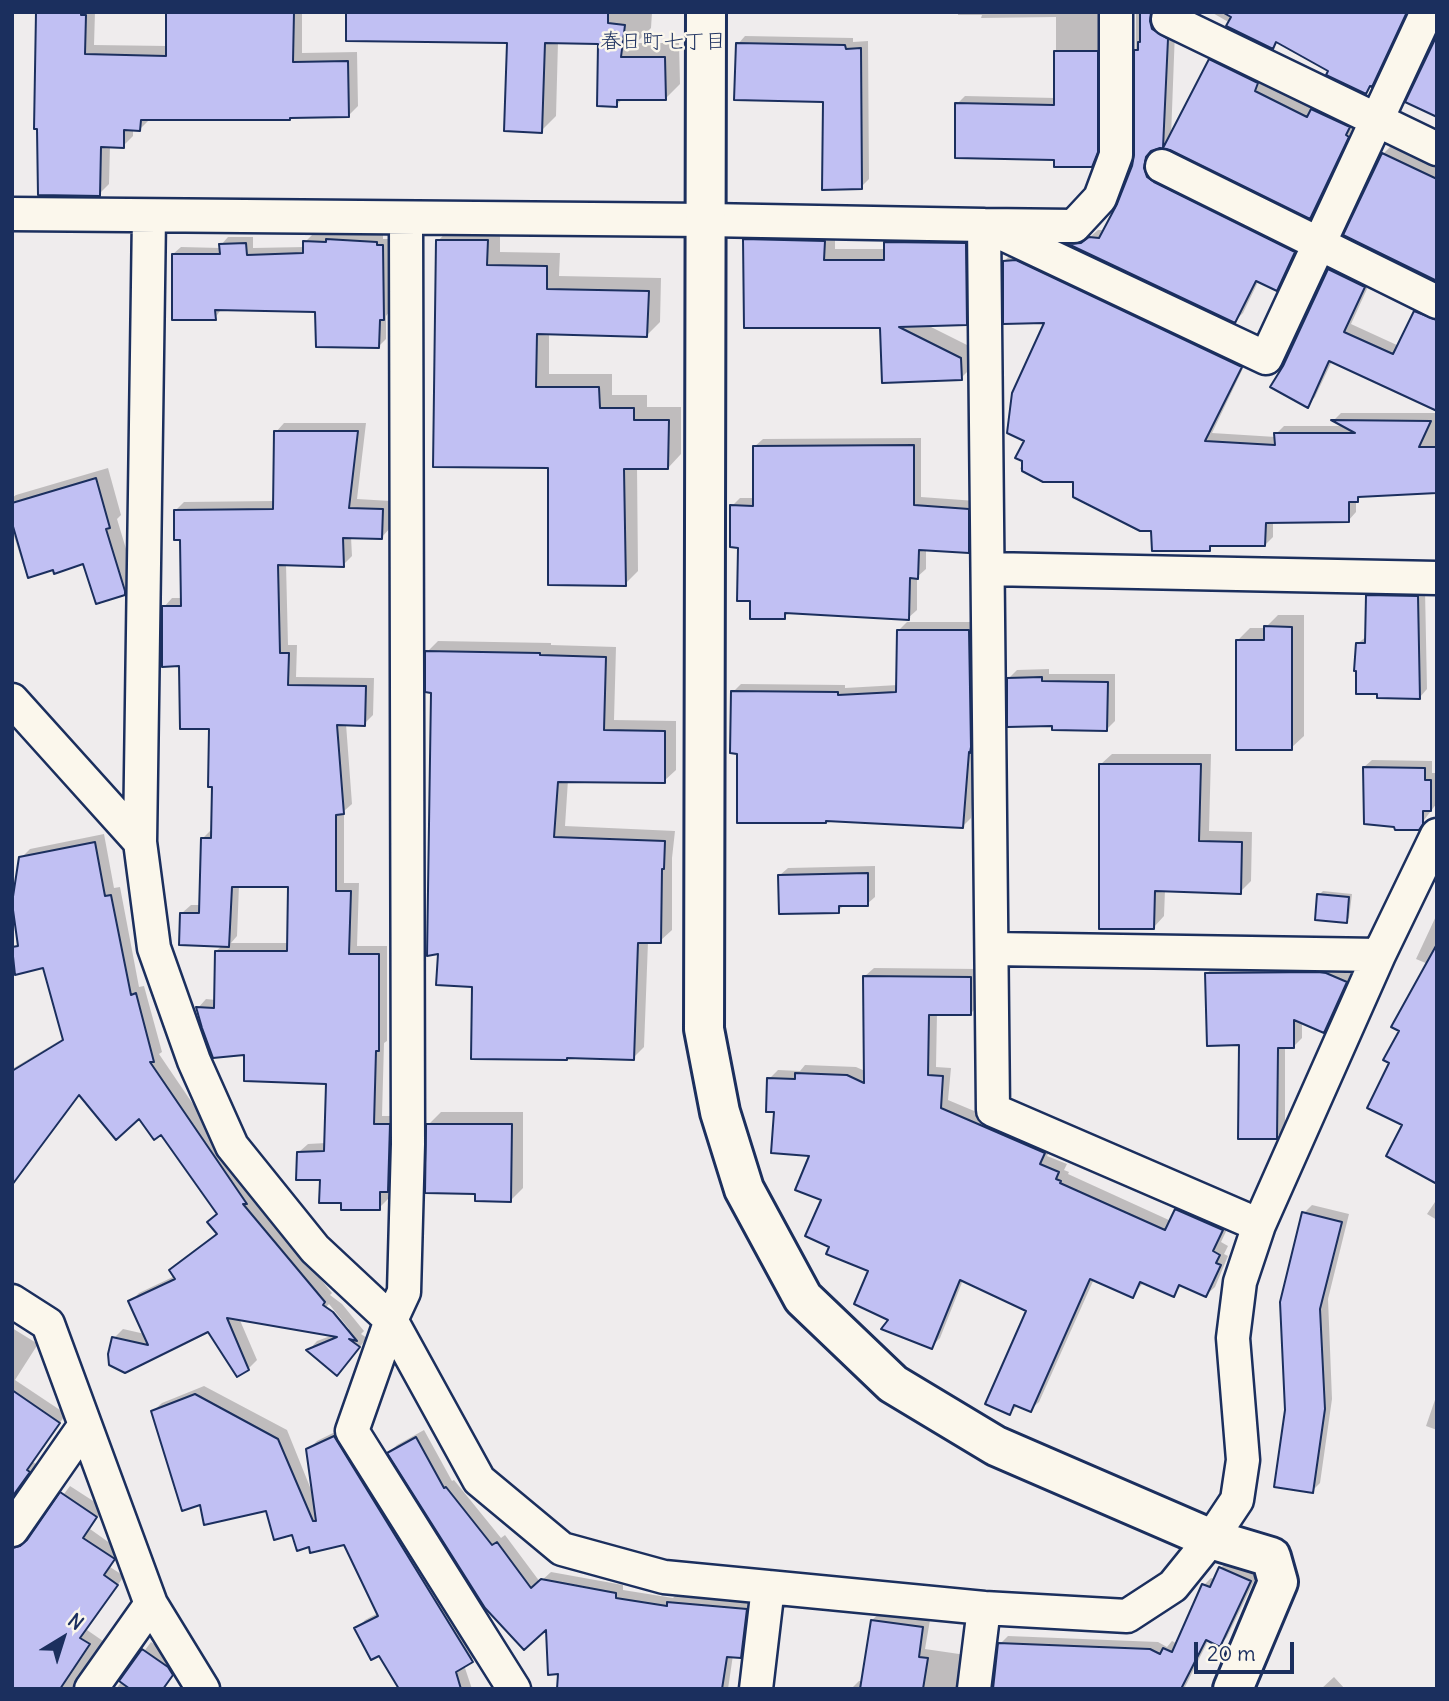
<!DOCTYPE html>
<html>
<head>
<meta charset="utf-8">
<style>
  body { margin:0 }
  #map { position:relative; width:1449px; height:1701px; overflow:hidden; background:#efeced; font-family:Delius,sans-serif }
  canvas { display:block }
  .frame { position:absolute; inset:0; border:14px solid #1b2f5e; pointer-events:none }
  .north { position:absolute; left:28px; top:1603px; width:70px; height:70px; -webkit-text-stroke:5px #fbf7ec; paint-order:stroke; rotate:38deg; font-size:19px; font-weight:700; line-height:28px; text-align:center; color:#1b2f5e }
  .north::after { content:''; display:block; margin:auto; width:24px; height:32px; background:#1b2f5e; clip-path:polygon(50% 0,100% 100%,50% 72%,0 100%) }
  .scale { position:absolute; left:1194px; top:1642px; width:100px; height:32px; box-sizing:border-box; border:4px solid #1b2f5e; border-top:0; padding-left:9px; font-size:21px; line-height:24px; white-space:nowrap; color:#1b2f5e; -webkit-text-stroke:5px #fbf7ec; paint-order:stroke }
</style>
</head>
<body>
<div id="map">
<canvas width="1449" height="1701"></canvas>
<div class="frame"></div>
<div class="north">N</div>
<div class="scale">20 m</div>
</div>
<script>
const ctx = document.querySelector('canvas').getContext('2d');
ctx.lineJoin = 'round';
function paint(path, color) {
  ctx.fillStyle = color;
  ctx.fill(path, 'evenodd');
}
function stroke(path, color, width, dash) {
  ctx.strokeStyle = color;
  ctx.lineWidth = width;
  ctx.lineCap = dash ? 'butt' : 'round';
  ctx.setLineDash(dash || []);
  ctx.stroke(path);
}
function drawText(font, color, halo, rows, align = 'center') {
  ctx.font = font + ' Delius,"Klee One",sans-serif';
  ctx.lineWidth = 5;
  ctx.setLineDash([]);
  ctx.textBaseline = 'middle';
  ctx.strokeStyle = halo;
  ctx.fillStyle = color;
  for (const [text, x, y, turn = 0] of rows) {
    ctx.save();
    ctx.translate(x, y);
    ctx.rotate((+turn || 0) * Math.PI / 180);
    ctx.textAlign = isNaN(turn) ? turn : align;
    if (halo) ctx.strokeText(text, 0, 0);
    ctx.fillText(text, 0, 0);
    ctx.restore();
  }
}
paint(new Path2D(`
  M38 12H95L94 45 168 46V12H302V53L357 52 358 106 348 116 150 119 140 129H133V136L123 146 110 145 109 184 99 194Z
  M348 12H652L651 28 636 43H679L680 84 665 99H623L616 105 599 42H558L556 116 541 131 509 41Z
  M958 12H1105V142L1100 157 1091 165 957 104 965 96 1056 98V17L981 18 982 15H958Z
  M1136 12H1158L1175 31 1171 137 1210 60 1218 52 1265 75 1262 83 1313 109 1321 102 1357 119 1353 127 1356 128 1318 209 1310 217 1171 148 1160 146 1153 149 1151 159 1302 244 1285 281 1276 289 1259 280 1243 313 1235 321 1071 244 1078 237 1091 236 1098 230H1105L1119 205 1135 161Z
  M1211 12H1410L1380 76 1366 92 1278 41 1272 47Z
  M745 36 853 38V42L868 41 869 179 861 187 825 100 738 44Z
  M1391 146 1435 167 1437 164V279L1383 154Z
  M451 227H500V252L560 253 559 276 661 278 660 322 647 335 549 332V374H612V395H647V407H681V454L668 468 637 467 638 571 625 584 550 466 438 241Z
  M756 229 835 230V249H886V242L897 231 976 233 977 312 966 323 927 325 971 347 972 367 961 378 745 240Z
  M335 232 383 235V239H390V311L386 316V339L378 347 317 310 222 308 215 318 173 254 181 247 221 248V245L228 237H253V248L305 247V242L312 235H332Z
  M1013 253 1248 358 1212 433 1276 437V434L1284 426H1345L1334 420 1341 413H1437V491L1363 495 1356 500V512L1348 521H1273V537L1265 545 1214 544 1209 549 1153 530 1075 480H1043L1020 469 1024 460 1047 321 1004 261Z
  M1337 262 1372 278 1351 324 1399 346 1415 312 1423 304 1437 309V409L1332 361 1315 397 1307 405 1284 367 1329 270Z
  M284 423H366L357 499 391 501 390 528 382 537H351L352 556 343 565 286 564 288 645H297L296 677 374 678 373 715 364 724H346L352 804 344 811V883H359L357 946H387V1041L384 1043 382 1116H398L396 1182 388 1190V1199L379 1208 342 1201 299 1152 308 1144 326 1143 328 1082 246 1053 198 1008 206 999 216 1000V951L223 945 182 913 191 905H201L202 839 211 830 213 785 210 727 181 665 164 607 172 598H183L182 538 176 510 184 502 275 501 276 432ZM239 885 290 886 289 943H231L237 936Z
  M921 438V497L976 501V543L968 552 926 548V569L917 577V610L908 618 789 612 784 617 752 600 732 506 740 498H755L754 447 763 439Z
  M108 468 121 515 117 519 136 582 124 593 84 562 27 577 12 530V498L16 495Z
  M1376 588 1425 589 1427 689 1420 697 1357 644 1367 636 1368 596Z
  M1278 615H1304V736L1291 748 1238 640 1250 628H1265Z
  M907 622H976V745L971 818 963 826 739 752 733 692 741 684 845 685V688L898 685 899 630Z
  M438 641 551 643V645L616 647 614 720 676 721V770L664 781 568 780 565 826 675 831 672 858V930L660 941 648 942 644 1047 633 1058 569 1056 567 1058 474 985 440 952 433 691 427 652Z
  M1049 669V674H1115V721L1107 729 1054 724 1009 678 1017 670Z
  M1112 754H1211L1209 831 1252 832 1251 881 1240 892 1165 890 1164 916 1154 927 1101 764Z
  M1372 760 1432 761V773H1437V803L1418 828 1396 826 1364 767Z
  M104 834 114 888 120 887 139 987 144 986 162 1052 159 1054 254 1194 252 1196 332 1293 330 1295 342 1304 364 1331 361 1334 367 1338 345 1365 309 1350 317 1341 333 1335 239 1318 257 1360 248 1369 209 1330 125 1371 114 1338 123 1329 145 1334 130 1302 139 1293 175 1276 218 1233 219 1213 161 1132 140 1116 80 1094 32 1159 23 1168 12 1169V1069L64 1038 44 966 14 948 20 942 21 858 30 849ZM329 1304 349 1329H345L326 1307Z
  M875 866V897L867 904H845L838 911 780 875 788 868Z
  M1323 891 1352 894 1349 918 1346 921 1319 895Z
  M1437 914V1182L1404 1125 1392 1063 1401 1030 1428 964 1416 959Z
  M1335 965 1354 974 1332 1023 1324 1031 1302 1022V1038L1293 1047H1285V1129L1276 1137 1240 1044 1206 974 1215 966Z
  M874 968 979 969V1005L970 1014 937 1013 936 1067 951 1068 948 1100 1053 1144 1047 1156 1067 1164 1064 1170 1069 1172 1068 1174 1171 1221 1176 1210 1185 1201 1231 1221 1221 1242 1228 1246 1224 1254 1228 1256 1215 1287 1206 1295 1183 1284 1173 1295 1144 1282 1132 1296 1094 1279 1039 1402 1030 1410 1018 1405 1010 1413 1028 1310 963 1280 940 1338 932 1346 891 1319 870 1270 832 1246 823 1199 812 1154 776 1111 769 1079 778 1070 800 1071 805 1065 856 1067 865 1071V976Z
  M441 1112H523V1188L511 1200 477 1192 428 1125Z
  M1437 1199V1220L1427 1214Z
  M1312 1205 1349 1214 1328 1299 1332 1399 1320 1483 1312 1491 1304 1213Z
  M12 1328 38 1344 15 1380 66 1414 33 1462 36 1464 12 1498Z
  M204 1386 287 1430 312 1492 308 1450 317 1441 343 1428 481 1652 464 1665 472 1689H401L380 1653 357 1629 365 1620 378 1613 345 1543 310 1545 293 1533 268 1508 201 1503 153 1411 162 1403Z
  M1437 1394V1430L1426 1426Z
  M424 1430 452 1481 454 1480 501 1538 505 1535 540 1582 551 1572 623 1585V1590L673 1598 677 1594 754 1601 748 1648 740 1656 733 1655 728 1689H559L560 1672 547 1626 389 1453 397 1445Z
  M70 1486 104 1508 90 1529 121 1551 110 1567 124 1576 87 1630 103 1641 83 1669 80 1678 82 1689H12V1539L18 1541 30 1539Z
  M1228 1560 1258 1573 1227 1637 1220 1645 1209 1639 1184 1689H994L1000 1644 1008 1636 1158 1642 1167 1647 1172 1641 1178 1644 1204 1585 1211 1578 1215 1579 1221 1568Z
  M880 1613 930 1620 925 1649 966 1655 965 1689H851L859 1681H863L872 1620Z
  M151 1642 176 1659 179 1666 164 1689H116Z
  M1334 1677 1345 1689H1321Z`), '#0003');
const building = new Path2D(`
  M36 12H81V15H86L85 54 166 56V12H294L293 62 348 61 349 117 290 118V120H141L140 131 124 130V148L101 147 100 196 38 195 37 129H34Z
  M346 12H608V23L625 25 621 57H665L666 100H617V107L597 106 598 44 545 43 542 133 504 131 507 43 346 41Z
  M1140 12H1151L1150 21 1152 29 1168 39 1163 148 1209 59 1258 83 1255 91 1307 117 1311 109 1350 127 1346 135 1349 137 1310 219 1170 150 1160 148 1151 151 1146 157 1144 168 1147 177 1154 182 1295 252 1277 291 1256 281 1235 323 1068 244 1081 243 1089 237 1099 238 1117 204 1132 166 1134 155V50H1138V42H1140Z
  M1222 12H1407L1372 87 1370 86 1366 94 1326 75 1328 71 1276 42 1273 49 1226 26 1231 17Z
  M1437 35V117L1405 102Z
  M736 43 845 45 846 49 861 48 862 189 822 190 823 102 734 100Z
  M1054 51H1098V152L1092 167H1054V160L955 158V103L1054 105Z
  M1382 153 1437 179V281L1343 235Z
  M326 239 377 242V245H383L384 320H380L379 348 316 347 315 312 215 310 216 320H172V254H220L219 244 246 243 247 255 303 253V241L326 242Z
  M743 239 825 241 824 260H884V242L966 243 967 325 899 327 961 358 962 380 882 383 880 328H744Z
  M436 240H488L487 265 547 266V289L649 291 647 337 537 334 536 387H599L600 408H634V420H669L668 469H624L626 586 548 585V468L433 467Z
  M1016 260 1242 367 1205 441 1275 445 1274 433H1355L1331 420 1431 421 1419 447H1437V493L1358 497V502H1349V522L1266 523 1265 546H1210V551H1152L1151 531H1140L1073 497V482H1043L1022 471V461L1015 458 1024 441 1007 433 1012 393 1044 323 1003 324V261Z
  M1328 269 1365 287 1344 332 1393 354 1414 311 1437 320V411L1329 361 1308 408 1270 387 1283 366Z
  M274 431H358L349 508 383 509 382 539 343 538 344 567 278 565 280 653H289L288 685 366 686 365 726 337 725 344 814 336 815V891H351L349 954H379V1051H376L374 1124H390L388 1192H380V1210H341V1203H319L320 1180H296L297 1152 324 1151 326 1084 244 1081V1055L213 1058 202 1028 196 1007 214 1008 215 951H287L288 887H232L229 947 179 945 180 913H199L201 838H211L212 787H208L209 729H180L179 666 162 667V606H181L180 540H174V510L273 509Z
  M914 445V505L969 509V553L919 550 918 579 910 578 909 620 785 613V619H750V601H737L738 548 730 547V505L753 506V446Z
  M96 478 110 528 106 529 125 591V595L96 604 83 564 54 574 53 570 28 578 12 523V503Z
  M1366 595 1418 596 1420 699 1377 698V694H1356V671H1354L1356 643H1365Z
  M1264 626 1292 627V750H1236V640H1264Z
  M897 630H969L971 747 970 753 969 752 963 828 826 821V823H737V754L730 753 731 691 838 692V695L896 692Z
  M425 651 540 653V655L606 657 604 730 665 731V783L558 782 554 837 665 841 664 869H662L661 943H638L634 1060 567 1058V1060L471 1059 472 987 436 985 438 954 427 956 431 693 425 692Z
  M1042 677V681L1108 682 1107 731 1052 730V726L1007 727V678Z
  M1099 764H1201L1199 841 1242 842 1241 894 1155 891 1154 929H1099Z
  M1363 767 1425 768V780H1431V811H1423V824L1419 830H1395L1394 827 1364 824Z
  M95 842 105 896 111 895 131 995 136 993 154 1062H150L247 1204H243L325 1302 323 1305 333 1312 357 1341 349 1339 360 1347 337 1376 306 1350 337 1337 227 1318 249 1370 237 1377 208 1332 125 1373 109 1365 108 1354 112 1337 148 1345 128 1301 175 1279 169 1270 217 1234 207 1222 217 1214 161 1135 154 1140 139 1119 116 1140 79 1095 12 1185V1071L63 1040 43 968 15 975 12 947 18 946 12 903 19 857Z
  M868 873V906H839V913L779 914 778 875Z
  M1317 894 1349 897 1347 923 1315 920Z
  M1437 944V1184L1386 1156 1402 1125 1367 1108 1389 1063 1383 1060 1399 1031 1391 1027Z
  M1318 972 1326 973 1347 982 1324 1033 1294 1020V1048H1278L1277 1139H1238L1239 1045 1207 1046 1205 973Z
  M863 976 971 977V1015H929L928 1075 943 1076 941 1108 1045 1153 1040 1164 1059 1172 1056 1179 1061 1181 1060 1183 1165 1230 1175 1209 1223 1230 1213 1251 1220 1255 1216 1263 1221 1265 1206 1297 1179 1285 1174 1297 1140 1282 1133 1298 1090 1279 1031 1412 1014 1405 1010 1415 985 1404 1026 1311 960 1280 932 1349 881 1329 888 1320 854 1304 868 1271 826 1254 829 1247 805 1236 821 1200 795 1190 809 1156 771 1153 774 1112H766L767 1078 795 1079V1073L847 1075 864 1083Z
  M426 1124H512L511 1202 475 1201V1194L425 1193Z
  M1302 1212 1342 1222 1320 1309 1325 1409 1313 1493 1274 1487 1285 1410 1280 1302Z
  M12 1390 60 1423 27 1470 30 1472 12 1497Z
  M195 1394 278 1439 313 1521H316L306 1449 334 1436 473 1662 456 1672 461 1689H399L379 1656 371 1660 354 1628 378 1616 344 1545 310 1553 309 1547 297 1551 292 1535 274 1540 266 1511 204 1525 200 1505 182 1511 151 1411Z
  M416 1437 444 1488 446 1487 492 1545 497 1542 531 1588 541 1579 616 1593V1598L667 1606V1602L747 1609 741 1658 727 1657 722 1689H557L558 1674 548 1675 546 1630 524 1650 485 1608 387 1453Z
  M60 1492 97 1517 83 1538 115 1559 104 1575 118 1585 80 1638 90 1644 60 1689H12V1548L20 1546 27 1540Z
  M1219 1567 1251 1581 1220 1647 1206 1640 1181 1689H993L998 1643 1150 1649 1160 1654 1163 1648 1172 1652 1202 1584 1210 1587Z
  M871 1620 923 1627 919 1657 928 1658 923 1689H860Z
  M142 1649 168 1667 173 1675 163 1689H130L119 1681Z`);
paint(building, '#c1c0f3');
stroke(building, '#1b2f5e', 2);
const street = new Path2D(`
  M1116 12V155L1100 198 1074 226 984 225 993 1110 1259 1225
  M1168 19 1437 149
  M1162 166 1437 302
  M12 214 707 220 984 225 1266 358 1427 12
  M406 218 408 1144 404 1292 391 1320 352 1431 514 1689
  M988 569 1437 578
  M12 700 140 842 154 948 194 1061 232 1146 315 1249 391 1320 479 1480 562 1549 664 1577 768 1587 984 1608 1127 1616 1173 1586 1211 1539 1237 1500 1243 1460 1233 1338 1240 1282 1259 1225 1379 955 1437 835
  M140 842 149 216
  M993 949 1379 955
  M12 1301 48 1324 151 1604 203 1689
  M12 1530 85 1425
  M91 1689 151 1604
  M756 1689 768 1587
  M974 1689 984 1608`);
const secondary = new Path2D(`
  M706 12 704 1029 720 1112 744 1189 803 1298 893 1384 996 1446 1211 1539 1271 1557 1278 1582 1233 1689`);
stroke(street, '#1b2f5e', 37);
stroke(secondary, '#1b2f5e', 44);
stroke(street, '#fbf7ec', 32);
stroke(secondary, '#fbf7ec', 38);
drawText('21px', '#1b2f5e', '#fbf7ec', [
  ["春日町七丁目",663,42]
]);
</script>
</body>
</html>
